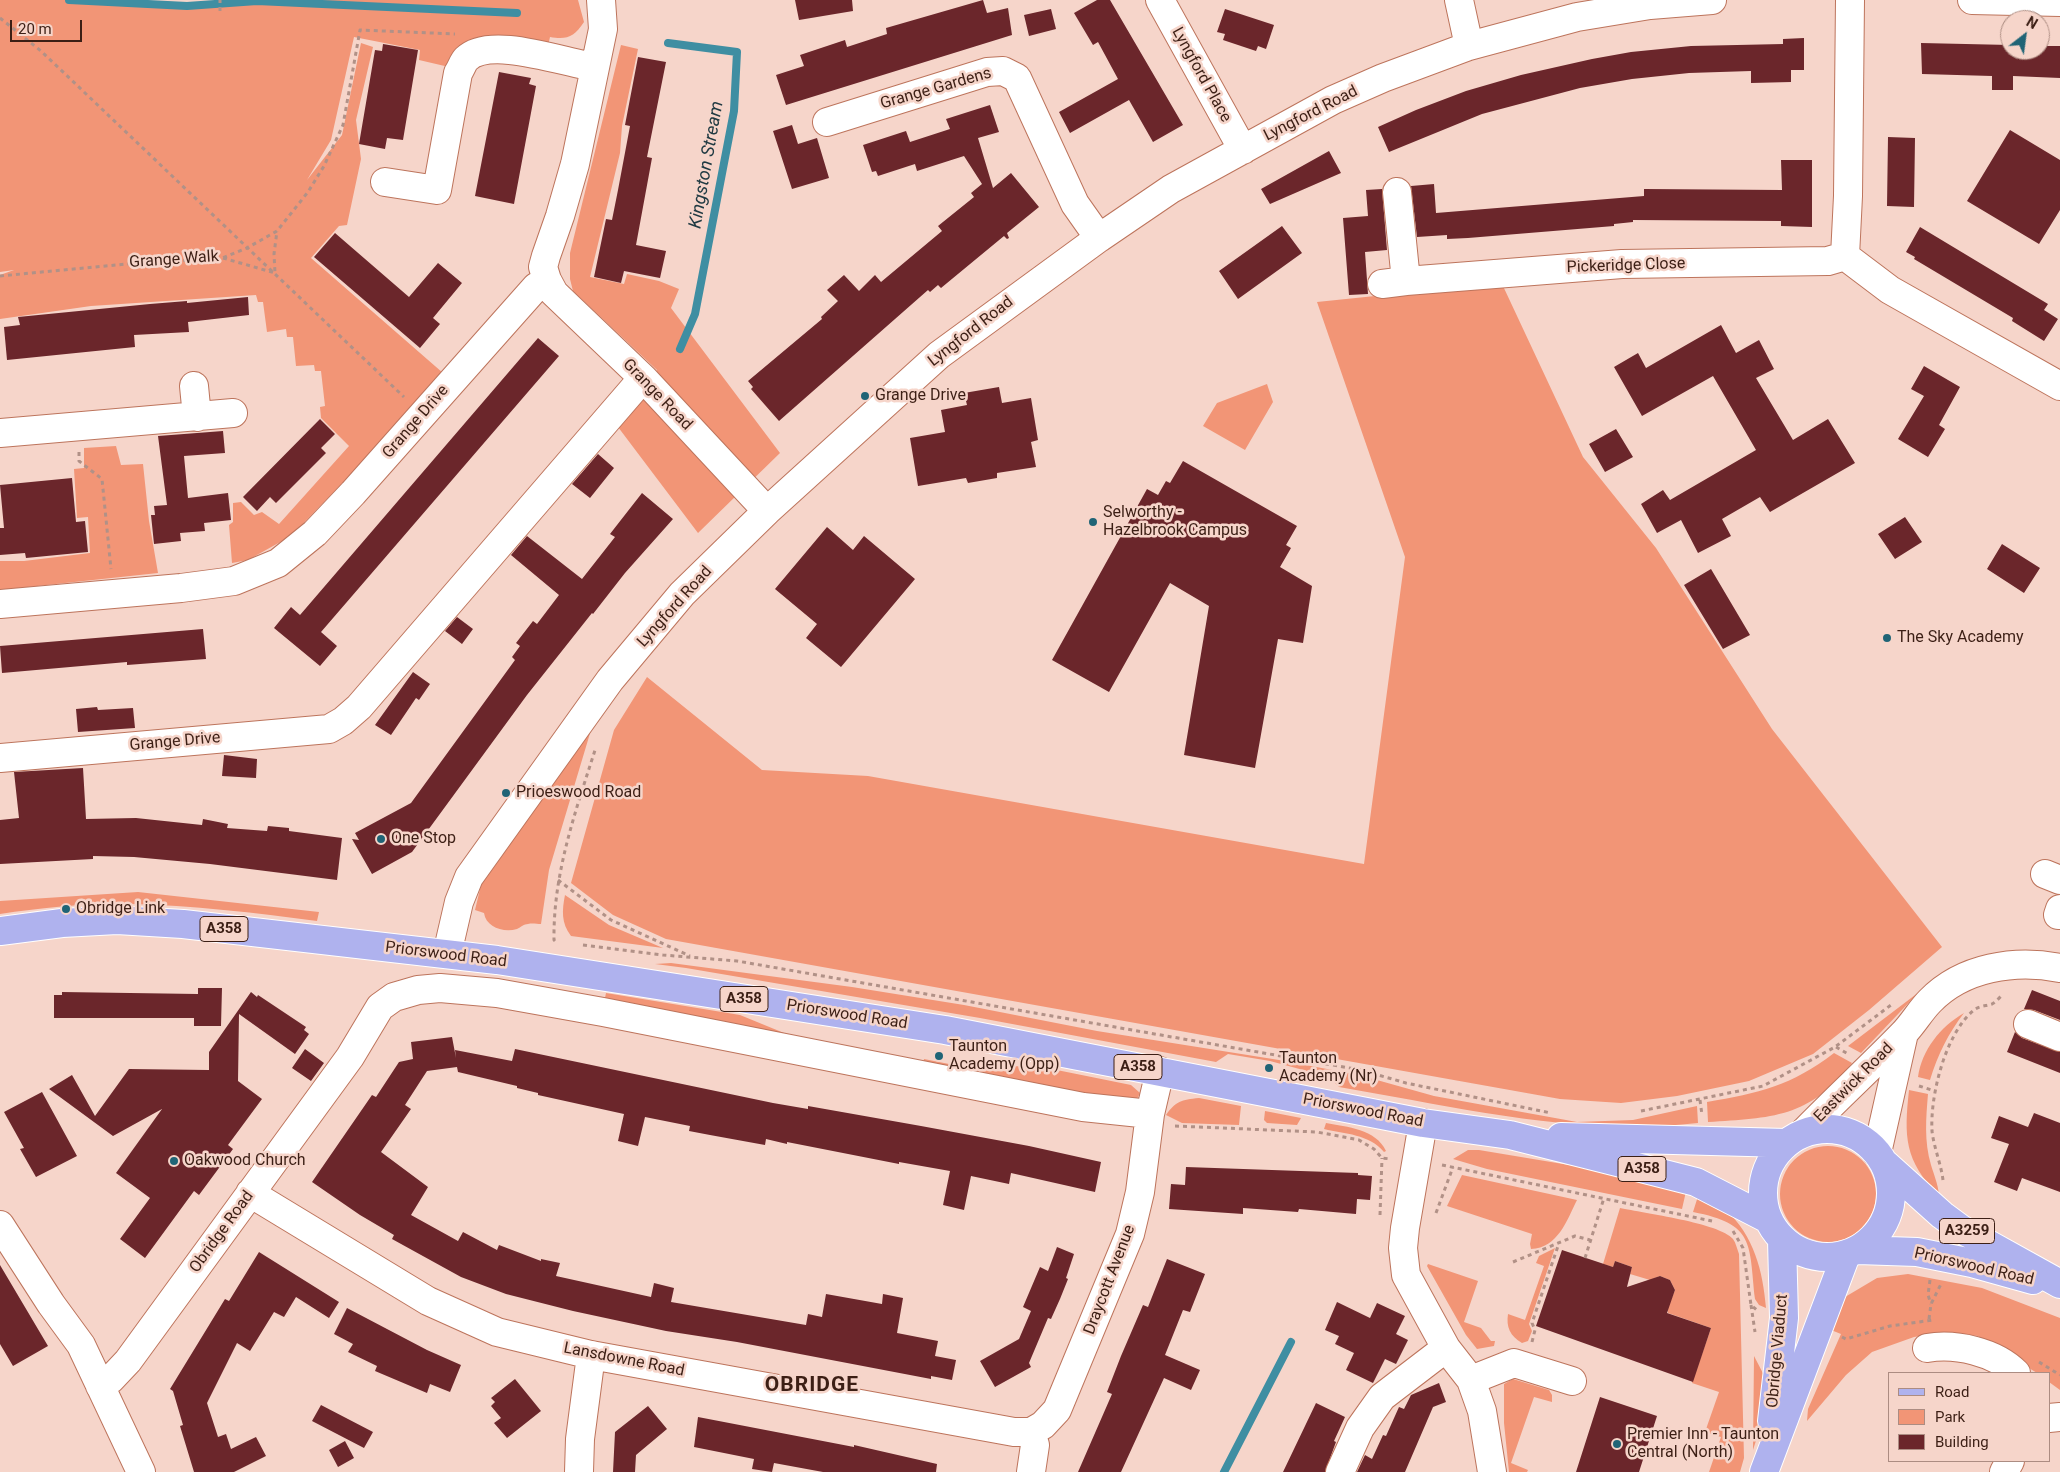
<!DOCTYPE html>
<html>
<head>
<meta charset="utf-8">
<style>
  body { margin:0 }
  #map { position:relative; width:2060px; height:1472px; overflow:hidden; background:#f6d5ca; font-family:Roboto,sans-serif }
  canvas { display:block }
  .legend { position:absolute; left:1888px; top:1372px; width:162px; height:90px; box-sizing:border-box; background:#f6d5ca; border:1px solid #ac8c82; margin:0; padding:6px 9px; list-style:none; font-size:15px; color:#3c1f15 }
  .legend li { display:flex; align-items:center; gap:10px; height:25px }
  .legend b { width:25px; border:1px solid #ac8c82 }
  .north { position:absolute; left:2000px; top:10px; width:50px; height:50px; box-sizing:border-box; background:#f6d5ca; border:1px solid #ac8c82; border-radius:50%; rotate:30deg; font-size:14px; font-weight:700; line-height:20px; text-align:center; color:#3c1f15 }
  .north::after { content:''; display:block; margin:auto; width:18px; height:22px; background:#206476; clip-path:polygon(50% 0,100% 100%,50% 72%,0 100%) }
  .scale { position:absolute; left:10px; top:20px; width:72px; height:22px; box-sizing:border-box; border:2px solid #3c1f15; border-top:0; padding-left:6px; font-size:15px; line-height:18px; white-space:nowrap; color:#3c1f15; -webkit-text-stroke:4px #f6d5ca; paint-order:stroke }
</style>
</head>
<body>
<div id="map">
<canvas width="2060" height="1472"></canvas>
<ul class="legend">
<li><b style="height:6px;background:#afb2ee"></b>Road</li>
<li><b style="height:14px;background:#f29576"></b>Park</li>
<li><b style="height:14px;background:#6b262b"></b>Building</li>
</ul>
<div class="north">N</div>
<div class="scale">20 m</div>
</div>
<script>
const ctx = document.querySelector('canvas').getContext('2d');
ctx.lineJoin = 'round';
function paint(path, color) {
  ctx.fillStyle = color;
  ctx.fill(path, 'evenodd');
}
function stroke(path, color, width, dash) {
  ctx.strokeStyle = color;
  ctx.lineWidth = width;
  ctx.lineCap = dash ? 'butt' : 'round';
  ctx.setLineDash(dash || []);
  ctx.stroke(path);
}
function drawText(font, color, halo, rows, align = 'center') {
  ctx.font = font + ' Roboto,sans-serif';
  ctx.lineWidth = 5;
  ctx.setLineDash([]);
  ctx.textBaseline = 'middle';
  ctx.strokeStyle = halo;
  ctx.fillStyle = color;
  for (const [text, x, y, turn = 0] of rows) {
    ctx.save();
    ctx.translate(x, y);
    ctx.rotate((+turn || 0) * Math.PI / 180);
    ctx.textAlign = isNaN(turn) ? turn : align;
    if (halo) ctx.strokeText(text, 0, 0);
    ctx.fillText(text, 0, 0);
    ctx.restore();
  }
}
paint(new Path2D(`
  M0 0H134L213 4 220 0H578L584 22C574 37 567 40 550 37L548 46 449 67 419 60 420 50 354 37 331 140 307 180 342 135 361 43 373 47 356 120 361 159 347 225 339 226 311 258 443 373 360 465 291 536 248 560 232 563 229 525 233 522V503L241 502 254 515 262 512 279 524 349 446 321 418 320 407 325 406 321 371H315L314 365 296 366 293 337H287L286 329 267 332 263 302H258L256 295 91 306 0 319V275L14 270 0 272Z
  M621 45 638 49 622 126 620 153 590 277 624 284 627 274 659 281 679 289 671 308 780 453 698 533 618 427 657 370 573 291 570 279V253Z
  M1503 286 1583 457 1656 548 1772 729 1942 947 1869 1010 1813 1054 1749 1081 1677 1096 1621 1103 1560 1099 666 939 613 915 571 883 614 730 647 677 762 770 868 776 1364 864 1405 557 1317 302 1404 293Z
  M1267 384 1273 402 1245 450 1203 426 1217 403Z
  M116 446 121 465 143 464 149 521 158 573 0 590V561H24L90 553 88 517 77 518 74 469 84 468V448Z
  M591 730 549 870 541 924C537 924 532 923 528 924 524 924 521 927 517 929 503 933 486 927 484 913L475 910 481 885Z
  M138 892 319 912 317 921C255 913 192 905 130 904 86 903 43 908 0 914V901Z
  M565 895 609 925 663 948 571 936C561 923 562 910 565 895Z
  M671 963 852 987 964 1005 1097 1031 1279 1060 1359 1075 1434 1096 1577 1122 1633 1120 1697 1106 1698 1123C1578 1137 1457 1107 1339 1087L1329 1077 1270 1061 1228 1054 1216 1062 980 1018 686 968 655 964Z
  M1919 992 1861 1053 1848 1046Z
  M606 993 740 1015 784 1033 782 1041 604 1003Z
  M1964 1013C1948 1034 1938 1054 1930 1080L1918 1077C1922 1050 1940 1027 1964 1013Z
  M1834 1053 1852 1063C1810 1118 1771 1118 1708 1122L1707 1102C1759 1093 1791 1086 1834 1053Z
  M924 1059 964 1067 1037 1066 1131 1085 1140 1093 1136 1101 922 1069Z
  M1909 1090 1928 1094C1926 1118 1924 1141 1931 1165 1934 1175 1938 1184 1939 1195 1904 1161 1904 1136 1909 1090Z
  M1199 1098 1241 1106 1239 1125 1182 1123 1166 1115C1176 1101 1181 1100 1199 1098Z
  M1265 1111 1301 1118 1297 1125 1267 1123 1264 1120Z
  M1326 1123C1347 1127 1376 1129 1386 1151L1384 1152C1369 1134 1345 1134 1324 1129Z
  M1780 1194a48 48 0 1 1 96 0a48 48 0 1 1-96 0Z
  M1468 1150H1479L1671 1182 1687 1187 1682 1209 1487 1169 1453 1159Z
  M1462 1175 1577 1200C1567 1220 1558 1248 1531 1249L1530 1244 1532 1234 1447 1206Z
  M1699 1193C1708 1198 1718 1203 1726 1210 1754 1236 1763 1271 1766 1308L1759 1305 1755 1299C1749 1243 1755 1224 1693 1212Z
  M1620 1208C1643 1213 1720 1223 1733 1239 1736 1243 1737 1249 1739 1254L1744 1458 1740 1472H1709L1721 1437 1705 1432 1719 1392 1692 1383 1711 1328 1668 1313 1667 1304 1671 1300 1675 1290 1670 1280 1660 1276 1650 1280 1630 1274 1632 1267 1615 1261 1613 1267 1603 1264Z
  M1555 1248 1529 1324 1532 1331 1528 1341 1522 1343C1510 1336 1506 1327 1508 1314L1525 1320 1544 1266 1536 1263 1539 1256Z
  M1428 1264 1478 1281 1464 1322 1481 1328 1491 1341H1495L1494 1346 1477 1349 1466 1335 1427 1266Z
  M1908 1274 1982 1288 2060 1318V1390L2049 1382V1373H2037L1978 1336 1946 1332 1914 1337 1872 1352 1846 1375 1807 1421 1808 1409 1841 1334 1831 1330 1845 1297 1877 1278Z
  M1754 1356 1767 1381 1760 1428 1753 1450Z
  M1513 1379 1549 1390 1552 1395V1402L1534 1397 1511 1463 1528 1470 1527 1472H1509L1504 1423V1384Z`), '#f29576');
stroke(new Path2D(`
  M69 0 187 6 257 1 517 13
  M668 43 737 52 734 111 695 314 680 349
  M1224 1472 1291 1342`), '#3f8ea2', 8);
paint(new Path2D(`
  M795 0H852L853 11 799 20Z
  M983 0 987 13 1008 8 1012 35 786 105 776 75 804 66 800 55 845 40 847 47 887 34 886 28Z
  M1097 0H1110L1183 125 1153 142 1129 100 1070 133 1059 112 1118 79 1098 42 1093 45 1074 13Z
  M1051 9 1056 29 1029 36 1024 15Z
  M1225 9 1274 25 1266 49 1258 46 1256 51 1223 40 1225 34 1217 32Z
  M1804 38V70H1791V82L1751 83V71L1689 73 1632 79 1580 88 1482 114 1389 152 1378 127 1416 110 1466 91 1521 75 1592 59 1631 52 1691 46 1783 44V39Z
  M1921 43 2010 45V50H2040V46H2060V78L2013 76V90H1992V76L1922 74Z
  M383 44 418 50 403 140 387 138 385 149 359 144 375 50 382 51Z
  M638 57 666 62 647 157 652 158 636 245 666 251 660 278 624 271 621 283 594 277 606 219 612 220 618 190 630 126 625 125Z
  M499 72 531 78 529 84 536 86 514 204 475 196Z
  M990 105 999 132 978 138 993 188 1011 173 1039 207 1007 233 1009 238 1007 239 1004 236 941 288 938 285 930 292 928 290 779 421 751 389 753 387 748 381 822 319 821 317 838 301 827 290 844 275 859 291 875 275 881 282 942 231 938 226 974 197 971 193 982 184 964 156 917 171 915 164 878 176 876 171 872 172 863 145 906 131 910 142 950 129 946 119Z
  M792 125 798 144 817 138 829 178 792 189 773 131Z
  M2010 130 2060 160V210L2039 244 1967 201Z
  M1888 137 1915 138 1914 207 1887 206Z
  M1329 151 1341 173 1270 204 1261 189Z
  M1781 160H1812V227L1781 226V221L1633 220V222L1614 224V226L1468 238 1447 239V235L1417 237 1411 186 1434 184 1436 213 1644 196V189L1782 190Z
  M1382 189 1387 250 1365 252 1368 294 1349 295 1343 218 1368 216 1366 190Z
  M1282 226 1302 253 1238 299 1219 271Z
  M1920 227 2048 304 2044 310 2058 319 2044 341 2012 321 2013 318 1914 259 1915 257 1906 252Z
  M335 233 409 297 438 263 462 283 433 318 440 324 420 348 314 257Z
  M248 297 249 315 188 322 189 332 134 335 135 347 7 360 4 327 20 325 18 317 150 304 187 301V303Z
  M1721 325 1736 353 1759 340 1774 369 1756 378 1793 440 1828 419 1855 463 1770 512 1760 497 1722 519 1731 536 1698 553 1681 520 1657 533 1641 504 1663 490 1670 500 1756 450 1713 376 1642 416 1614 367 1638 353 1646 368Z
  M538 338 559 356 321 632 337 646 320 666 274 628 291 607 300 615Z
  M1924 366 1960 387 1939 425 1945 429 1928 457 1898 439 1924 396 1911 389Z
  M999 387 1002 403 1031 398 1038 440 1031 442 1036 467 997 473V478L968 483 966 478 918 486 910 438 945 432 941 410 967 405 964 393Z
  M320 419 335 434 321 448 326 453 276 503 270 497 257 511 243 497Z
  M1616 429 1633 457 1605 472 1589 444Z
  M223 431 225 453 184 456 188 498 228 493 231 520 204 523 205 531 180 533 181 541 154 544 151 515H155L154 506 167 505 158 436Z
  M598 454 614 468 590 498 572 484Z
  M1183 461 1297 526 1286 545 1291 548 1280 567 1312 586 1303 643 1278 639 1255 768 1184 755 1209 606 1170 583 1109 692 1052 660 1147 489 1158 495 1166 481 1170 483Z
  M72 478 76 522 85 521 88 552 26 558 25 553 0 555V528H4L0 485Z
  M642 493 673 519 625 573 593 614 592 613 527 695 412 852 372 874 352 839 359 840 355 833 411 803 515 660 512 657 520 646 516 643 533 621 537 624 559 595 511 555 527 536 582 579 615 537 610 534Z
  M1905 517 1922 542 1895 559 1878 534Z
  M827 527 853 550 864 536 915 579 841 667 806 638 817 624 775 589Z
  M2002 544 2040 568 2024 593 1987 569Z
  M1711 569 1750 635 1723 649 1684 585Z
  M457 617 473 629 462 644 445 631Z
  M203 629 206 659 127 665V662L2 673 0 646Z
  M413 672 430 684 419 700 416 698 391 735 375 725Z
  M97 707 98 710 133 708 135 728 78 732 76 709Z
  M224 755 257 759 256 778 222 776Z
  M83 768 86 819 136 818 202 825 203 819 228 824 227 828 267 831 268 826 289 828V831L342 838 337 880 210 864 134 857 93 856V859L0 864V820L19 818 14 772Z
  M198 988H222L221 1026H194V1018H54V995H62V992L198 994Z
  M2032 990 2060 1001V1020L2034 1010 2024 1009Z
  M251 992 257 997 258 995 306 1027 304 1030 309 1034 295 1054 239 1014 238 1081 262 1099 228 1145 233 1149 199 1195 194 1191 145 1258 120 1239 150 1198 116 1173 162 1109 113 1136 49 1089 72 1075 95 1116 129 1069 209 1070V1052Z
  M2015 1032 2022 1038 2060 1052V1073L2007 1052Z
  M452 1037 456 1058 455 1050 512 1061 515 1049 773 1103 808 1109V1106L921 1126 1029 1146 1101 1162 1095 1192 1011 1173 1009 1184 971 1176 964 1210 943 1205 950 1171 899 1162V1164L787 1142V1144L766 1139 765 1145 710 1135 689 1131 690 1126 645 1117 638 1146 618 1141 624 1114 538 1095V1093L517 1088V1086L458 1072 457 1067 427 1071 405 1105 411 1109 381 1152 428 1187 411 1215 458 1241 463 1232 497 1250 499 1245 541 1261V1259L560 1263 556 1276 651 1297 654 1283 674 1288 671 1302 806 1325 808 1314 822 1317 826 1294 882 1304 883 1294 903 1298 897 1333 938 1341 935 1356 956 1360 952 1380 931 1376V1379L737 1342 666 1331 573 1311 506 1294 461 1277 392 1239 394 1235 360 1215 312 1182 372 1095 376 1097 399 1062 413 1059 411 1042Z
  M305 1049 324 1063 311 1081 292 1068Z
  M42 1092 77 1156 36 1177 20 1149 24 1148 4 1112Z
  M2034 1113 2060 1123V1192L2022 1178 2017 1191 1994 1182 2009 1144 1991 1138 1999 1116 2028 1127Z
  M1186 1167 1358 1173V1175L1372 1176 1370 1200 1357 1199 1356 1214 1299 1209 1298 1212 1243 1208V1214L1169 1209 1171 1184 1185 1185Z
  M1057 1247 1074 1254 1066 1278 1068 1279 1060 1299 1051 1319 1048 1318 1029 1363 1031 1367 995 1387 980 1361 1019 1339 1031 1311 1023 1307 1040 1267 1048 1271Z
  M1562 1250 1613 1267 1615 1261 1632 1267 1627 1287 1660 1276 1670 1280 1675 1290 1667 1313 1711 1328 1693 1382 1536 1326Z
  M259 1252 339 1302 329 1318 296 1297 284 1317 274 1312 250 1351 237 1343 207 1403 218 1437 226 1434 231 1449 256 1437 266 1456 234 1472H194L180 1426 183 1425 173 1391 170 1389 225 1299 229 1301Z
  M1167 1259 1205 1274 1190 1312 1183 1310 1165 1355 1200 1370 1191 1390 1164 1378 1121 1472H1078L1112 1394 1107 1392 1121 1356 1143 1305 1148 1307Z
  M0 1265 48 1346 13 1366 0 1344Z
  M1337 1302 1370 1318 1377 1303 1405 1316 1396 1334 1408 1340 1396 1364 1385 1359 1373 1383 1346 1370 1354 1353 1335 1344 1339 1336 1325 1330Z
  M347 1308 427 1350 461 1365 450 1392 430 1384 427 1393 375 1371 377 1366 348 1352 353 1344 334 1334Z
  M515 1379 541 1411 507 1438 494 1423 501 1418 491 1406 495 1402 491 1398Z
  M1439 1383 1446 1402 1433 1407 1405 1472H1357L1365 1455 1372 1459 1383 1435 1386 1436 1399 1407 1404 1409 1411 1395Z
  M1600 1397 1657 1416 1639 1472H1576Z
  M1316 1403 1345 1417 1334 1441 1336 1442 1325 1472H1283Z
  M321 1405 373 1432 364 1448 312 1421Z
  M648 1406 667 1429 636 1455 635 1472H613L615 1432Z
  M698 1417 854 1447V1445L937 1464 936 1472H823L774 1463 772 1472 752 1469 754 1459 694 1447Z
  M345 1441 354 1458 338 1467 329 1450Z`), '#6b262b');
const minor = new Path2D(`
  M1160 0 1243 150
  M1459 0 1469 46
  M1850 0 1848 196 1845 256 1890 290 2060 386
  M1972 0 2060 2
  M827 122 987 72 1003 71 1017 78 1075 204 1099 238
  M385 182 437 190 458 73C461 69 463 62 466 59 490 35 565 63 595 67
  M1397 192 1406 281 1622 264 1828 261 1845 256
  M547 280 554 293 643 378 767 511
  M1382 284 1406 281
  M194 386 197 417
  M0 433 233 413
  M0 604 181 588 234 581 278 563 315 533 353 493 536 287 547 280 543 267 546 256 560 216 575 164 603 29 601 0
  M0 758 329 729 343 721 359 707 643 378
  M2045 874 2060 880
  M2058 915 2060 909
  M447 954 459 902 469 877 610 680 682 594 767 511 939 355 1099 238 1171 189 1333 100 1383 78 1469 46 1577 17 1650 5 1712 0
  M2028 1024 2060 1037
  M1423 1123 1405 1228 1403 1248 1406 1275 1446 1348 1471 1380 1482 1411 1492 1472
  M1803 1133C1836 1099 1871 1067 1903 1034 1913 1024 1920 1011 1930 1001 1963 967 2015 959 2060 968
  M1877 1153 1904 1033
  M250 1193 428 1301 497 1332 591 1355 1014 1432H1031
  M0 1225 51 1304 81 1345 141 1472
  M1927 1348C1956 1343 1995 1352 2016 1373
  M1471 1380 1514 1363 1572 1381
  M100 1386 111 1379 128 1361 350 1057 380 1007 394 997 418 990 440 988 497 993 603 1012 1083 1107 1150 1114
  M2049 1418 2060 1417
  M579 1472 580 1439 591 1355
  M1031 1472 1035 1445 1031 1432 1043 1425 1057 1410 1130 1234 1140 1192 1150 1114 1160 1071
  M1340 1472 1360 1428 1382 1397 1446 1348
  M2004 1472 2010 1461`);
const major = new Path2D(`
  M0 931 62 923 117 920 183 924 497 960 945 1030 1423 1123 1510 1135 1696 1182 1768 1219
  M1763 1193a64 64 0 1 1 128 0a64 64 0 1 1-128 0Z
  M1561 1137 1786 1143
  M1884 1163 1942 1215 1961 1229 2060 1284
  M1858 1250 1917 1252 1972 1263 2033 1280
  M1772 1421 1784 1318 1782 1240
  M1764 1472 1846 1255`);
stroke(minor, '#bd745c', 30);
stroke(major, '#fff', 30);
stroke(new Path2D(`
  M220 11V0
  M0 18 41 51 404 397
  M223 258 275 273 274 254 277 231
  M0 276 127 264 222 258 247 248 277 231 308 192 324 166 343 125 360 30 455 34
  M79 452V461L102 479 111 569
  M558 880 611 920 690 956
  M555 941 554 940C553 873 576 810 596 747
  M583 945 663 955 737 961 1361 1070 1406 1083 1551 1113
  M1836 1047 1848 1054
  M1919 1086 1935 1091
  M1700 1100 1702 1115
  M1641 1111 1763 1086 1835 1047 1891 1005
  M1175 1126 1317 1132 1359 1140 1374 1149 1382 1158 1391 1159
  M1442 1165 1712 1221
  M1943 1180C1941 1164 1934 1148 1932 1131 1930 1096 1945 1034 1974 1010 1979 1006 1986 1006 1992 1004 1996 1002 2000 997 2003 994
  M1436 1213 1453 1167
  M1380 1215 1382 1158
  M1733 1231 1743 1248 1751 1305 1758 1311
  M1585 1258 1604 1198
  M1513 1262 1575 1236 1590 1240
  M1930 1280 1928 1295 1931 1304
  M1751 1305 1755 1332
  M1929 1319 1931 1304 1942 1282
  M1842 1337 1846 1339 1890 1326 1933 1320
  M1532 1342 1535 1330 1532 1323 1559 1243
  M2039 1362 2060 1375`), '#b19187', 3, [4, 4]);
stroke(minor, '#fff', 28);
stroke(major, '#afb2ee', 28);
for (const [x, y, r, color] of [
  [865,396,5,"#206476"],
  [1093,522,5,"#206476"],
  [1887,638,5,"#206476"],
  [506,793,5,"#206476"],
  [381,839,5,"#206476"],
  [66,909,5,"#206476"],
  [939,1056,5,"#206476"],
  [1269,1068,5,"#206476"],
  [174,1161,5,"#206476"],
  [1617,1444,5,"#206476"]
]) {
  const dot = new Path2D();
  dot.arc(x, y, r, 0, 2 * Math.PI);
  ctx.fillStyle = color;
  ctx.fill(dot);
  stroke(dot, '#f6d5ca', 2);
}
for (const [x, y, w] of [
  [224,929,48],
  [744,999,48],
  [1138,1067,48],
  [1642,1169,48],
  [1967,1231,55]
]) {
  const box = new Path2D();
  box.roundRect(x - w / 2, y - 12.5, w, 25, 4);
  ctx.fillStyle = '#f6d5ca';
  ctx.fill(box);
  stroke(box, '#3c1f15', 1);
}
drawText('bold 15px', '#3c1f15', null, [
  ["A358",224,929],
  ["A358",744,999],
  ["A358",1138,1067],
  ["A358",1642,1169],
  ["A3259",1967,1231]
]);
drawText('16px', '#3c1f15', '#f6d5ca', [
  ["Lyngford Place",1201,75,61],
  ["Grange Gardens",936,89,-16],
  ["Lyngford Road",1311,114,-27],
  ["Grange Walk",174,260,-4],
  ["Pickeridge Close",1626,266,-2],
  ["Lyngford Road",971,332,-38],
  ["Grange Road",657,395,46],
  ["Grange Drive",416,422,-49],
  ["Lyngford Road",675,607,-48],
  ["Grange Drive",175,742,-5],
  ["Priorswood Road",446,955,7],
  ["Priorswood Road",847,1015,9],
  ["Eastwick Road",1854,1083,-45],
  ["Priorswood Road",1363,1111,11],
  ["Obridge Road",222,1232,-54],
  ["Priorswood Road",1974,1267,13],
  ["Draycott Avenue",1110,1280,-69],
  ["Obridge Viaduct",1778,1351,-85],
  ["Lansdowne Road",624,1360,11]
]);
drawText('16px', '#3c1f15', '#f6d5ca', [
  ["Grange Drive",875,396],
  ["Selworthy -",1103,513],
  ["Hazelbrook Campus",1103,531],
  ["The Sky Academy",1897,638],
  ["Prioeswood Road",516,793],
  ["One Stop",391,839],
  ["Obridge Link",76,909],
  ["Taunton",949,1047],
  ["Academy (Opp)",949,1065],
  ["Taunton",1279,1059],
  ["Academy (Nr)",1279,1077],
  ["Oakwood Church",184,1161],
  ["Premier Inn - Taunton",1627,1435],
  ["Central (North)",1627,1453]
], 'left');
drawText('italic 18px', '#213b43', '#f6d5ca', [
  ["Kingston Stream",707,165,-80]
]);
ctx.letterSpacing = '1px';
drawText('bold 21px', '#3c1f15', '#f6d5ca', [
  ["OBRIDGE",812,1386]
]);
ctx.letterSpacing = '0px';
</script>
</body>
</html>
